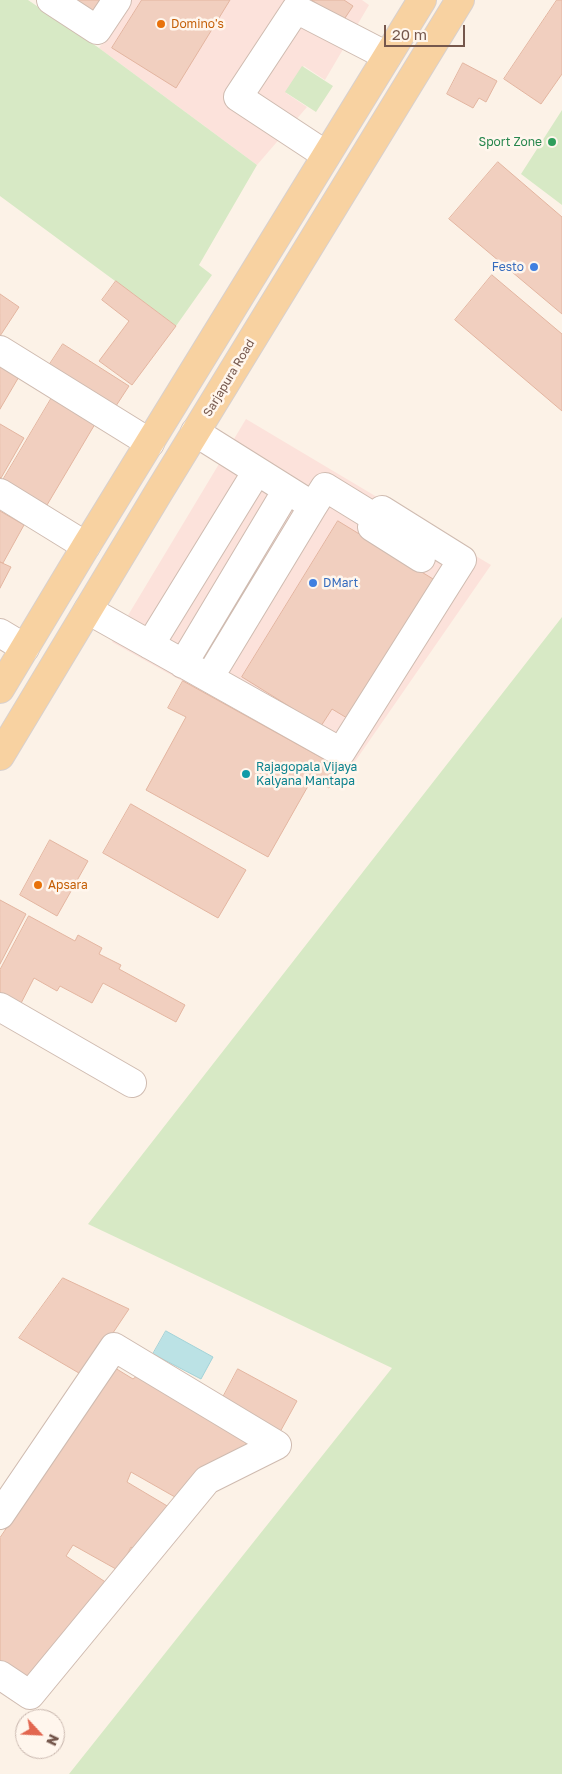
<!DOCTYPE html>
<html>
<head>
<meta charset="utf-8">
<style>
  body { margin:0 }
  #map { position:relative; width:562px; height:1774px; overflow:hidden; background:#fcf2e7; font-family:"Golos Text",sans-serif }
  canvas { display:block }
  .north { position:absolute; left:15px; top:1709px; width:50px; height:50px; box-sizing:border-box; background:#fff6ed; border:1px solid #c8b6ad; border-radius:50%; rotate:115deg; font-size:14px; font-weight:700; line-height:20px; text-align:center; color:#75574c }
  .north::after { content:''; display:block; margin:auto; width:18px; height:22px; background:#e2664f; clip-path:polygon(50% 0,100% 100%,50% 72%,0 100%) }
  .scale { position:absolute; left:384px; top:25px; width:81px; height:22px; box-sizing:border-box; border:2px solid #75574c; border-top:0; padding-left:6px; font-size:15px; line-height:18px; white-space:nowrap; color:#75574c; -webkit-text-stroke:4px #fff6ed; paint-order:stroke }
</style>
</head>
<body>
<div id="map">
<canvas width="562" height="1774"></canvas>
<div class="north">N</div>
<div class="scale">20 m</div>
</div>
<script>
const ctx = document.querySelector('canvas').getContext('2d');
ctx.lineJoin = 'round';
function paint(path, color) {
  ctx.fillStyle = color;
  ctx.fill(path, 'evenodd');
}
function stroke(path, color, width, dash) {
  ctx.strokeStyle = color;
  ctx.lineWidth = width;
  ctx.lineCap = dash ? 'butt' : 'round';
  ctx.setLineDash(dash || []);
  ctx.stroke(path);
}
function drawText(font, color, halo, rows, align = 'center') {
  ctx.font = font + ' "Golos Text",sans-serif';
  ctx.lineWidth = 5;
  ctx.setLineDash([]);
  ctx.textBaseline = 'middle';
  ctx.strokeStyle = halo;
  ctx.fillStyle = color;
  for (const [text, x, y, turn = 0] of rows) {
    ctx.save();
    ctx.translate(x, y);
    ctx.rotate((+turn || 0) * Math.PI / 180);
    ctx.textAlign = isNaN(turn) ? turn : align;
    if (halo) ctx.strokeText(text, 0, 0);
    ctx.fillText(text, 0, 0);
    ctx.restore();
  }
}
paint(new Path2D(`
  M132 0H362L369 5 325 80 304 66 286 93 307 107 257 165 99 48Z
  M246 419 491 565 347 773 112 642Z`), '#fce2db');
paint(new Path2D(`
  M0 0H28L99 48 257 165 199 265 212 275 176 326 0 196Z
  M302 66 333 86 316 112 285 92Z
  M562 110V205L521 174Z
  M562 617V1774H69L392 1368 88 1224Z`), '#d7e9c5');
const water = new Path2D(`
  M166 1331 213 1357 201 1379 153 1354Z`);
paint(water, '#bbe2e5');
stroke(water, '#a2d2d7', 1);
const building = new Path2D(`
  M62 0H104L91 19Z
  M142 0H230L176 88 112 48Z
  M312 0H344L353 6 343 21Z
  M557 0H562V74L541 104 504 79Z
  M463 63 497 81 486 102 479 98 473 108 447 94Z
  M498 162 562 217V314L449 219Z
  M492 275 562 334V411L455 320Z
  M116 281 176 326 132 385 99 361 129 321 102 300Z
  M0 294 19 307 0 336Z
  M63 344 129 386 112 412 46 370Z
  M0 363 20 375 0 409Z
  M54 394 98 419 47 505 3 480Z
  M0 424 24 438 1 478 0 477Z
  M0 511 24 525 3 563 0 562Z
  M338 521 438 582 352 721 332 709 321 726 242 677Z
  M0 562 11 567 0 588Z
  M183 681 340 768 329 788 312 779 268 857 146 790 186 717 168 708Z
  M131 804 246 870 218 918 103 853Z
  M50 840 88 861 57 916 20 895Z
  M0 900 26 914 0 964Z
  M29 916 75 941 78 935 102 948 99 954 121 965 119 969 185 1005 176 1022 103 983 92 1003 60 986 57 991 34 978 17 1011 0 1002V970Z
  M63 1278 129 1309 84 1376 19 1338Z
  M115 1368 133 1379 138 1375 247 1442 237 1459 231 1461 223 1456 213 1472 205 1465 182 1501 131 1472 127 1482 174 1510 136 1551 131 1547 126 1557 123 1573 73 1545 66 1556 110 1585 27 1683 0 1665V1538Z
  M238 1369 297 1401 280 1432 221 1401Z`);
paint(building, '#f1cfbf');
stroke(building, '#e3b5a0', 1);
const minor = new Path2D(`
  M51 0 97 30 117 0
  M326 155 238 97 296 9 387 56
  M0 350 150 443
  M0 493 86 546
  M377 519 372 527 421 558
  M88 610 341 752 462 560 382 510 377 519 325 487 313 506 195 432
  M0 633 25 648
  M150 645 257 471
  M183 664 287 490
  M209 678 313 506
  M0 1007 132 1083
  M0 1515 114 1347 277 1445 207 1480 30 1695 0 1675`);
const major = new Path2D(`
  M0 689 86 546 422 0
  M0 756 157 495 460 0`);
stroke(minor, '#cfbbb0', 30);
stroke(major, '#d8d0cd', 30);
stroke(minor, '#fff', 28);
stroke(major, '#f8d2a1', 28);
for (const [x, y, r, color] of [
  [161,24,5,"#e8710a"],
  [552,142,5,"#2e9e5b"],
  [534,267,5,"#3f7fe0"],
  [313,583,5,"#3f7fe0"],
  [246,774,5,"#0f9aa8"],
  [38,885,5,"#e8710a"]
]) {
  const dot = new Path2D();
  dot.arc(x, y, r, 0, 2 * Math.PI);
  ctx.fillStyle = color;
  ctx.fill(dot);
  stroke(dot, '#fff6ed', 2);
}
drawText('12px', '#c56008', '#fff6ed', [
  ["Domino's",171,24],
  ["Apsara",48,885]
], 'left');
drawText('12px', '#27864d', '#fff6ed', [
  ["Sport Zone",542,142]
], 'right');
drawText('12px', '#366cbe', '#fff6ed', [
  ["Festo",524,267],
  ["DMart",323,583,"left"]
], 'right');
drawText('12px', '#75574c', '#fff6ed', [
  ["Sarjapura Road",229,378,-59]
]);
drawText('12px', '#0d838f', '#fff6ed', [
  ["Rajagopala Vijaya",256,767],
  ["Kalyana Mantapa",256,781]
], 'left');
</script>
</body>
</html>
